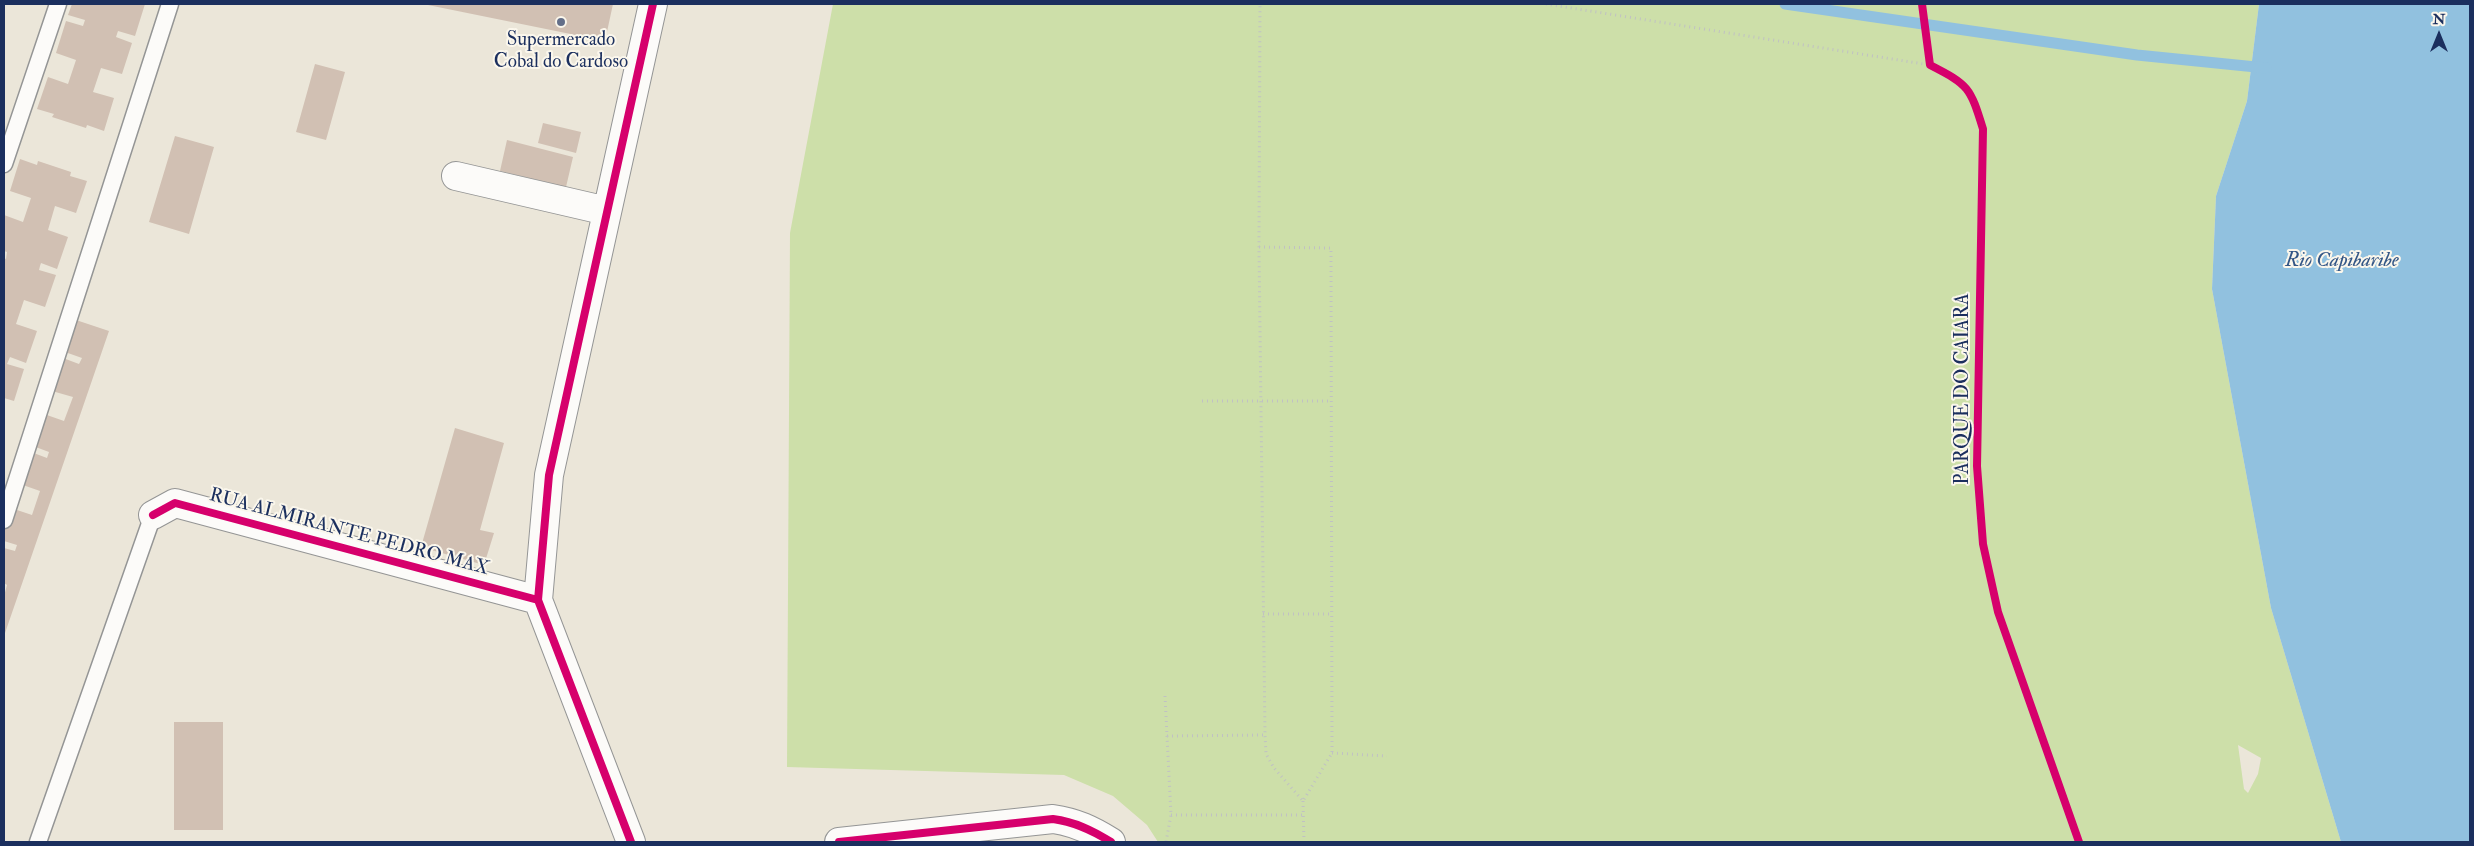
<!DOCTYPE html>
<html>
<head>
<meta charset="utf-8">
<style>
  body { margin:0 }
  #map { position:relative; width:2474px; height:846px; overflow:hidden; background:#ebe6d9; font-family:"IM FELL Double Pica",serif }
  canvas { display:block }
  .frame { position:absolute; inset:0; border:5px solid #1b2f5e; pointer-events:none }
  .north { position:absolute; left:2414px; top:10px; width:50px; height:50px; -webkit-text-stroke:4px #fbf7ec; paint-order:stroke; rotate:0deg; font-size:14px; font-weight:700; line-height:20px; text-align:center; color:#1b2f5e }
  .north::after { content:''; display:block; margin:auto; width:18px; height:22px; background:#1b2f5e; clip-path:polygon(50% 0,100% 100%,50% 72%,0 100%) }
</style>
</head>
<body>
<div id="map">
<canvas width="2474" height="846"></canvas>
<div class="frame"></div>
<div class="north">N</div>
</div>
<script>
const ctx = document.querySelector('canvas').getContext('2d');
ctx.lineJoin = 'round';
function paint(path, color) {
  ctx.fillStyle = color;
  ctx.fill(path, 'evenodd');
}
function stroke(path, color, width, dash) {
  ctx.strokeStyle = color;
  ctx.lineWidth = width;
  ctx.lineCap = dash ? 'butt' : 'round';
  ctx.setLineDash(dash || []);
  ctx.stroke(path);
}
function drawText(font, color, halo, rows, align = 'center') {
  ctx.font = font + ' "IM FELL Double Pica",serif';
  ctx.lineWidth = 4;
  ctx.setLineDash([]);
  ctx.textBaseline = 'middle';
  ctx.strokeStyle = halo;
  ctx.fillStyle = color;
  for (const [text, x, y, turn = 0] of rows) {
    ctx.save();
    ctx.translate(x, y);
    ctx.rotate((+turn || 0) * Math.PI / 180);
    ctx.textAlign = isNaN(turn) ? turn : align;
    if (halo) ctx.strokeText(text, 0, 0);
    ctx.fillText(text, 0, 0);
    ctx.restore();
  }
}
paint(new Path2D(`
  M833 4H2259L2247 101 2216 196 2212 289 2271 608 2341 842H1158L1147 825 1113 796 1064 775 787 767 790 233ZM2238 745 2261 758 2258 774 2248 793 2244 789Z`), '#cddfa9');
paint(new Path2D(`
  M2259 4H2470V842H2341L2271 608 2212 289 2216 196 2247 101Z`), '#91c1df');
stroke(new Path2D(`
  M1785 4 2137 55 2266 68`), '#91c1df', 11);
paint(new Path2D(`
  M72 4H145L135 36 118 31 116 37 132 43 122 74 101 68 93 92 114 98 104 131 87 125 86 128 52 117 54 114 37 109 48 77 68 84 76 60 56 53 66 21 83 26 85 20 68 15Z
  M423 4H613L605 41Z
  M315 64 345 72 326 140 296 132Z
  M543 123 581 132 576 153 538 143Z
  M175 136 214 147 189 234 149 222Z
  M507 140 573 157 566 187 500 171Z
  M20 159 37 165 38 161 71 172 70 176 87 181 76 213 55 206 48 230 68 237 57 269 41 263 40 266 39 270 56 275 45 307 24 300 16 324 37 331 26 363 10 357 7 364 24 369 14 401 4 398V258L6 259 7 252 4 251V215L23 222 31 198 10 191Z
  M76 320 109 331 4 636V596L7 585 4 583V548L15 551 17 545 4 541V529L11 508 32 515 40 491 20 484 31 452 47 458 49 452 33 446 44 414 64 421 73 397 52 391 63 358 79 364 82 358 65 352Z
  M455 428 504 443 480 530 494 533 484 565 421 547Z
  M174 722H223V830H174Z`), '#d1c0b3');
const lane = new Path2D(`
  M4 164 58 4
  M4 520 170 4
  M38 842 153 515`);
const street = new Path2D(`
  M456 176 607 211
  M153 515 175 503 538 600
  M631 842 538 600 549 475 653 4
  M839 842 1053 819C1075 822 1092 830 1111 842`);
stroke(lane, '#949595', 19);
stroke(street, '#949595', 30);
stroke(new Path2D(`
  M1546 4 1930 65C1969 85 1970 87 1983 129L1977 466 1983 544 1998 612 2079 842
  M1259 247 1331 248 1332 753 1303 801 1274 768 1266 754 1265 735 1259 247 1260 4
  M1202 401H1331
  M1263 614H1332
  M1165 696 1171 815 1166 842
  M1167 736 1265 735
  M1332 753 1387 756
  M1303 801 1304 842
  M1171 815H1304`), '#c0c1c3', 3, [1, 4]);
stroke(lane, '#fcfbf9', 16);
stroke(street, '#fcfbf9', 28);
stroke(new Path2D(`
  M1922 4 1930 65C1969 85 1970 87 1983 129L1977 466 1983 544 1998 612 2079 842
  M153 515 175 503 538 600
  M631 842 538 600 549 475 653 4
  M839 842 1053 819C1075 822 1092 830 1111 842`), '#d6006c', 8);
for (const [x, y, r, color] of [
  [561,22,5,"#646f89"]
]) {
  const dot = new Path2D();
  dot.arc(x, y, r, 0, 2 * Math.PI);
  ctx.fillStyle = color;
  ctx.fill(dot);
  stroke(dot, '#fbf7ec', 2);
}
drawText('19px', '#1b2f5e', '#fbf7ec', [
  ["Supermercado",561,41],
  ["Cobal do Cardoso",561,63]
]);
drawText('19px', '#1b2f5e', '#fbf7ec', [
  ["PARQUE DO CAIARA",1964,389,-90],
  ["RUA ALMIRANTE PEDRO MAX",349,533,15]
]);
drawText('italic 20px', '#335686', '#fbf7ec', [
  ["Rio Capibaribe",2342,262]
]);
</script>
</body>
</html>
